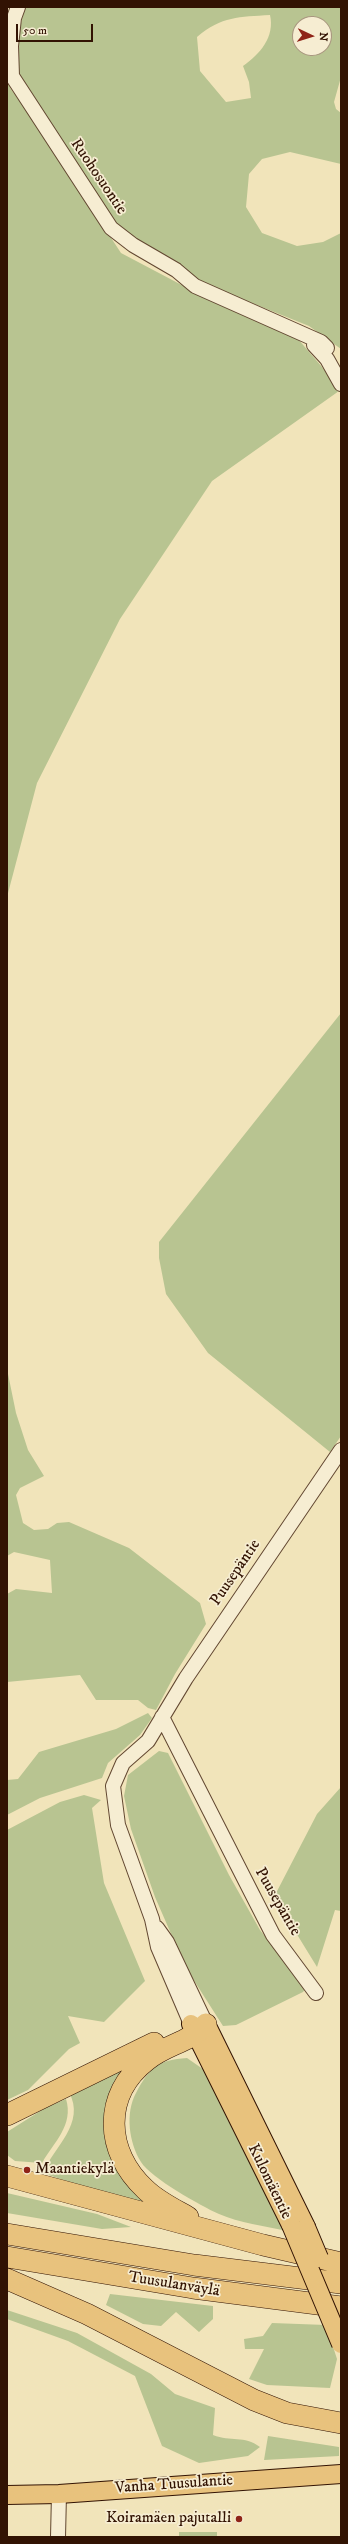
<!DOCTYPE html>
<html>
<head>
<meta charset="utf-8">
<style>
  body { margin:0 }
  #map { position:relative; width:348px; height:2544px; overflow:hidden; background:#f1e4ba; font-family:"IM FELL DW Pica",serif }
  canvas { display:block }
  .frame { position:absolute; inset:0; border:8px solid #321303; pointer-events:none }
  .north { position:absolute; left:292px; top:16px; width:40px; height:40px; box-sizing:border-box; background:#f6edd2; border:1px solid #a8967f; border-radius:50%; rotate:94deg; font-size:11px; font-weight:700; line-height:16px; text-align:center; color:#321303 }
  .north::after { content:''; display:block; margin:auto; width:14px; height:18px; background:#8f2418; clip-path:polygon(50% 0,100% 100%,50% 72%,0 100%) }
  .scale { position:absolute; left:16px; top:24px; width:77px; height:18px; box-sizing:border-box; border:2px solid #321303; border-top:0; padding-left:5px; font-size:12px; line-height:14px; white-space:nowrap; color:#321303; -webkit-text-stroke:3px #f6edd2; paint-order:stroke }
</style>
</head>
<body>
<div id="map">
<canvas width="348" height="2544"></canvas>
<div class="frame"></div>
<div class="north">N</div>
<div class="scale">50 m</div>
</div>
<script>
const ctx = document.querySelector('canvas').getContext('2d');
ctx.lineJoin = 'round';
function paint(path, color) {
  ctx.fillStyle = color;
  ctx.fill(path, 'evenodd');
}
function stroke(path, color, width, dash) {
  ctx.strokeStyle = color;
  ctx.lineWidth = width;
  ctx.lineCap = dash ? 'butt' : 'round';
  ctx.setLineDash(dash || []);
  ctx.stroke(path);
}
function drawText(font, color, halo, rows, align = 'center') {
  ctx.font = font + ' "IM FELL DW Pica",serif';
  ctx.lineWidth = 3.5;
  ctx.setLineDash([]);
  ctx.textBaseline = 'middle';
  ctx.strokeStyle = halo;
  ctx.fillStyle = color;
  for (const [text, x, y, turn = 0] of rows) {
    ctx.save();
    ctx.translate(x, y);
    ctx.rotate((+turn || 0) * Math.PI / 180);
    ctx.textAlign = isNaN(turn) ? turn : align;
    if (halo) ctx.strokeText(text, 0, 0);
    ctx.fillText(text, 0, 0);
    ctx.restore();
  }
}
paint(new Path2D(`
  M25 7H341V77L334 102 336 109 341 113V164L290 152 262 159 249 174 246 207 262 233 297 246 323 242 341 233V349L309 326 207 285 131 239 112 220 15 69 16 44ZM270 15C275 37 260 54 243 66L249 82 251 98 226 102 200 71 197 37C222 16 239 17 270 15ZM300 24H324V48H300Z
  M7 56 10 88 30 115 121 253 212 301 298 339 322 367 339 391 212 481 120 619 37 783 7 897Z
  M341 1013V1436L330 1452 208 1353 166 1294 159 1258V1242Z
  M7 1369 16 1413 28 1450 44 1476 20 1488 16 1495 23 1523 34 1530 48 1529 57 1523 69 1522 129 1548 200 1603 206 1624 175 1674 156 1710 148 1708 138 1700H96L80 1675 7 1682V1594L16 1589 52 1593 50 1560 14 1552 7 1556Z
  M148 1713 152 1718 140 1735 108 1763 102 1778 40 1798 7 1815V1780L18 1779 39 1752 116 1729Z
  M159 1751 168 1753 229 1875 260 1930 306 1988 303 1992 236 2025 223 2026 186 1968 155 1897 131 1829 124 1796 128 1775Z
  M341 1787V1911L335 1910 317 1967 274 1897 317 1814Z
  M84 1795 101 1800 92 1808 104 1883 145 1981 104 2022 68 2016 80 2043 69 2049 28 2090 7 2100V1830L60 1802Z
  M136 2057 111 2136 174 2214 115 2198 43 2173C54 2146 86 2124 69 2092Z
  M187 2058 210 2074 287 2231C265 2226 239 2223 219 2214 201 2206 151 2178 141 2162 129 2143 125 2113 136 2093 150 2067 158 2060 187 2058Z
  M66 2099C74 2125 54 2142 42 2163L15 2161 7 2155V2132L45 2108Z
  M7 2193 97 2214 131 2227 102 2229 7 2213Z
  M110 2294 213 2306V2319L199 2332 176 2312 161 2326 143 2324 106 2305Z
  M7 2310 77 2333 151 2374 175 2394 215 2408 213 2435C231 2442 244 2435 260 2447L248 2456 199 2463 162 2446 135 2376 68 2341 7 2319Z
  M272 2323 326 2325 337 2359 330 2388 267 2385 249 2379 264 2349H245L244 2339 263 2336Z
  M268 2436 339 2447V2456L264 2460Z
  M179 2532H217V2537H179Z`), '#b8c491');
const minor = new Path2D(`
  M18 7 14 18 11 46 12 76 111 228 133 245 176 270 195 286 321 342 327 348
  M314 345 327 359 341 384
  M162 1717 273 1935 316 1993
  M157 1928 167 1942 206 2024
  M191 2024 158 1947 152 1919 118 1825 113 1786 123 1763 148 1741 186 1678 341 1450
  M58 2537 59 2494`);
const major = new Path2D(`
  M191 2024 291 2225
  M206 2024 306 2227
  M7 2495 59 2494 341 2474`);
const highway = new Path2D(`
  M7 2115 154 2043
  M7 2176 263 2245 341 2263
  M188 2217C174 2209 157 2201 145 2189 105 2152 102 2095 147 2060 167 2044 189 2043 206 2024
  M7 2234 194 2265 341 2283
  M7 2257 193 2288 341 2307
  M7 2279 87 2314 254 2400 287 2413 341 2423`);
stroke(minor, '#624731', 16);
stroke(major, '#321303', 20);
stroke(highway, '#321303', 22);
stroke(minor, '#f6edd2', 14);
stroke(major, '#e8c27d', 18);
stroke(highway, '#e8c27d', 21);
const majorBridge = new Path2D(`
  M291 2225 341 2344
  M306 2227 319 2258`);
stroke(majorBridge, '#321303', 20, []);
stroke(majorBridge, '#e8c27d', 18);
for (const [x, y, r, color] of [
  [27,2170,4,"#8f2418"],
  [239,2519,4,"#8f2418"]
]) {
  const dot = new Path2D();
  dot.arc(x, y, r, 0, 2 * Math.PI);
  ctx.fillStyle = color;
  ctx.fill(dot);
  stroke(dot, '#f6edd2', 1.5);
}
drawText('16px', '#321303', '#f6edd2', [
  ["Ruohosuontie",98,177,56],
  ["Puusepäntie",236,1573,-56],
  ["Puusepäntie",277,1902,60],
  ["Kulomäentie",269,2182,64],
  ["Tuusulanväylä",174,2285,9],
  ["Vanha Tuusulantie",174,2485,-4]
]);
drawText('16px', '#321303', '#f6edd2', [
  ["Maantiekylä",35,2170],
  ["Koiramäen pajutalli",231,2519,"right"]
], 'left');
</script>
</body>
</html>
